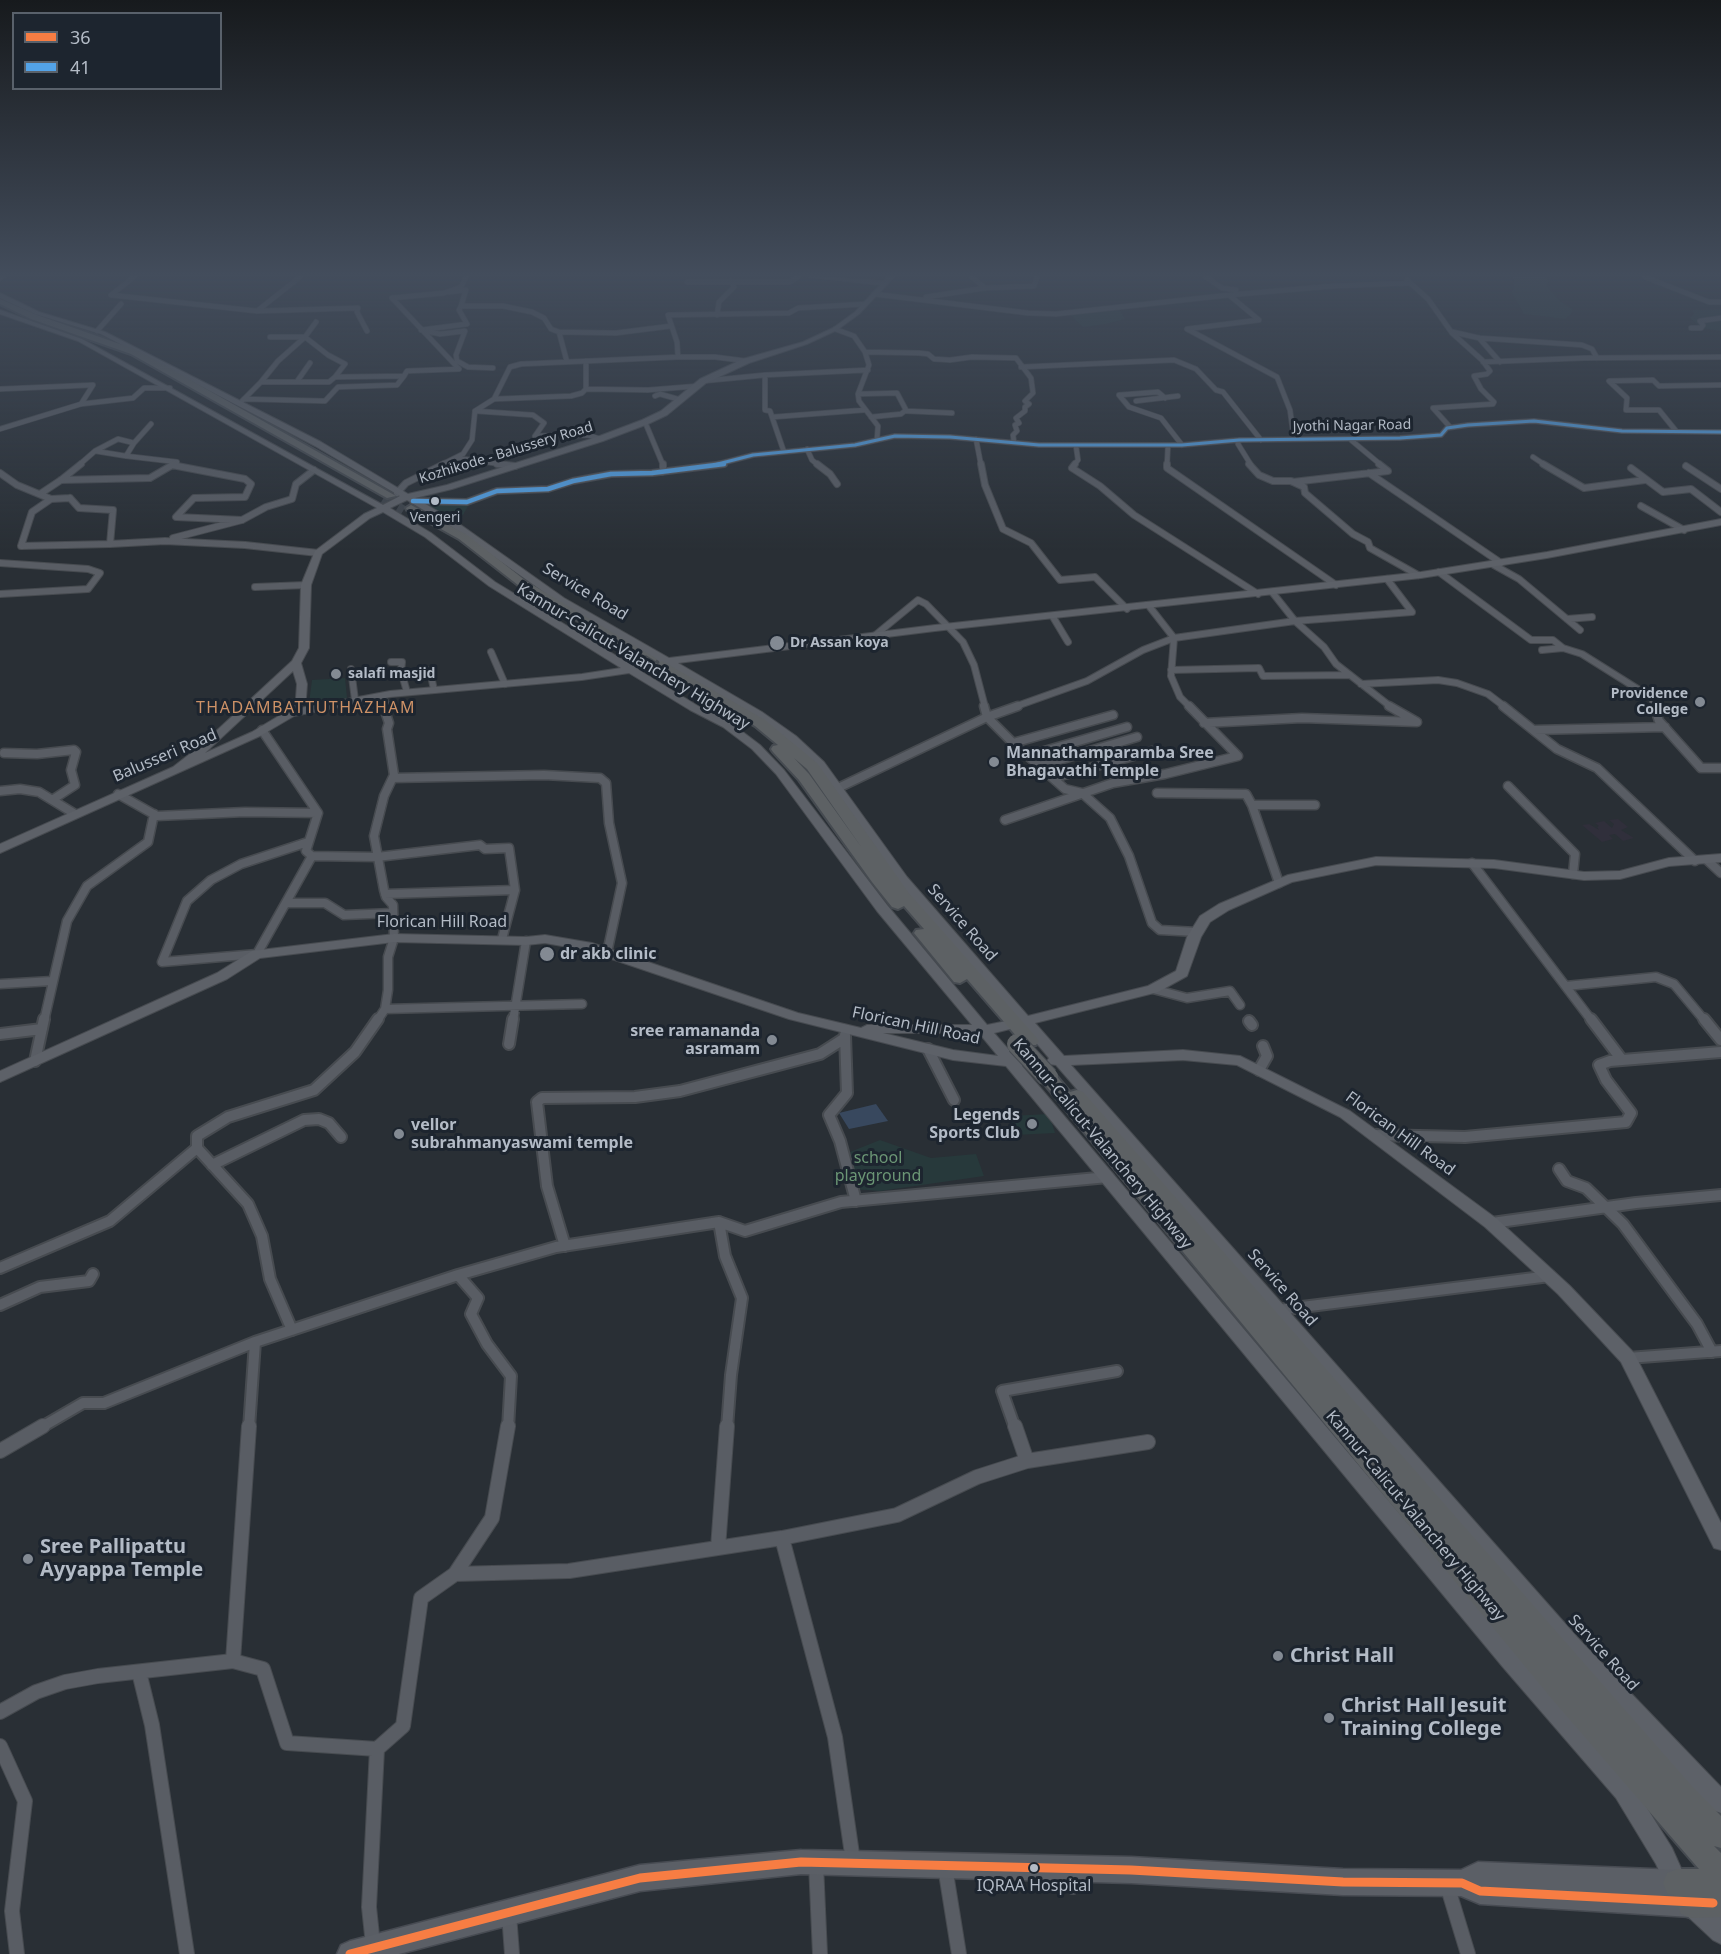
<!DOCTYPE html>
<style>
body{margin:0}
#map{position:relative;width:1721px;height:1954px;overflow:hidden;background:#292f35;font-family:"Noto Sans",sans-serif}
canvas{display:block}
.legend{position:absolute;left:12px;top:12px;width:210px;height:78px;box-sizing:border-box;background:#1d252f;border:2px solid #59616b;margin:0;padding:8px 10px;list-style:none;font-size:18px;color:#b3bbc6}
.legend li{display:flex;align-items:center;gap:12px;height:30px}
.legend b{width:30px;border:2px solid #59616b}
</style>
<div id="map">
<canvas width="1721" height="1954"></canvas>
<ul class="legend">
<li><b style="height:8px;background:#f77d43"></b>36</li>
<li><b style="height:8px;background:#53a3e8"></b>41</li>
</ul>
</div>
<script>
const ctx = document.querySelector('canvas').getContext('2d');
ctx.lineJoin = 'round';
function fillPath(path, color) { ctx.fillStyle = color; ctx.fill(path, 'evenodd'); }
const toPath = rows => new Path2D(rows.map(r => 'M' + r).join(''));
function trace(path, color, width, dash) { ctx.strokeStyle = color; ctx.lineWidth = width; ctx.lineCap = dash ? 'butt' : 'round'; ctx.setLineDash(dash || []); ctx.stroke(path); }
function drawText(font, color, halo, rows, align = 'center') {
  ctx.font = font + ' "Noto Sans",sans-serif'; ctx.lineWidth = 6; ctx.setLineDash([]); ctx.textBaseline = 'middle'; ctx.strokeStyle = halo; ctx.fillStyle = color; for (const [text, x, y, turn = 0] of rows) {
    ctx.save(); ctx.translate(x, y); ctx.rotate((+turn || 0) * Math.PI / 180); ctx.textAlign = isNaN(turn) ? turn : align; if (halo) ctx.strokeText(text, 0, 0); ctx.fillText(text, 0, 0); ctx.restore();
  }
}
fillPath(toPath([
 [1618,819,1628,827,1621,830,1634,838,1623,841,1615,834,1609,835,1613,839,1602,842,1582,825,1589,824,1599,830,1597,827,1599,826,1595,823,1604,821,1612,828,1614,824,1609,820]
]), '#302f3b');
fillPath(toPath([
 [1513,277,1544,277,1551,281,1546,284,1549,289,1560,301,1573,310,1571,314,1565,319,1524,314,1512,293,1514,285],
 [1118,307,1125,319,1106,324,1083,327,1069,314],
 [1721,309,1721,331,1701,328,1690,318,1694,314,1692,310],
 [424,503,469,504,463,515,451,522],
 [345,678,347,698,309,703,312,680],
 [1049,1114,1055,1133,1015,1135,1010,1116],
 [880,1140,931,1158,976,1154,984,1176,880,1191,854,1189,850,1152]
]), '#27393b');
fillPath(toPath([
 [876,1104,888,1121,849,1129,839,1113]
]), '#38485e');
trace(toPath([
 [383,499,403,511]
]), '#3e444b', 11, [11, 6]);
const streetFar4 = toPath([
 [134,277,111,295,257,311,358,308,357,312,367,331],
 [972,277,985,288],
 [1206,277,1222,288,1236,290],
 [1645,277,1709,302,1721,302],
 [1407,280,1428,299,1452,333,1482,360,1490,371,1487,374,1474,376,1481,389,1494,402,1493,404,1433,408,1450,427],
 [687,282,790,282,798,277],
 [449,292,466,290,461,306,503,306,532,312,544,318,551,329,559,332,616,333,671,326],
 [874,294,1028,313,1056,314,1229,295],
 [926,297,985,288,1034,286,1037,277],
 [392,298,459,369,407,371,404,376],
 [392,298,444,293,461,287,466,277],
 [461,306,459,310,467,324,421,330,440,334,465,331,456,355,457,361,468,367,493,368],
 [257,311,300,277],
 [717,315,719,302,734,287,731,281],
 [1691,328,1701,328,1703,325,1700,321,1721,318],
 [835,329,854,336,865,352,919,353,928,354,934,359,950,360,972,357,1016,358,1031,378,1033,393,1025,401,1029,404,1025,407,1025,411,1016,418,1019,423,1015,425,1017,431,1013,435,1014,442],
 [97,331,121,304],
 [559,332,567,362],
 [1453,332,1479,338,1582,345,1592,349,1597,358],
 [270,337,305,337],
 [305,337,278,361,261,382,329,382,335,377],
 [1479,338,1500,362],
 [865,352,869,365,858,394,859,401,878,426,877,439],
 [678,357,677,342,668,315,789,313,798,308,865,304],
 [1483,362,1584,358,1721,357],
 [1021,367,1174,360,1196,369,1216,390,1223,392,1261,440],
 [765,375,868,370],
 [298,380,310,363],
 [703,381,765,375,765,410,770,411,784,452],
 [0,389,93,385,81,404,133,398,144,388,170,388],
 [586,389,648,390,698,386],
 [858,394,897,393,906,410,901,414,871,417],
 [655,396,660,394,681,400],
 [1165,398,1158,392,1119,395,1129,407,1161,418,1182,445],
 [244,399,325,401,338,387,397,385,404,376,335,377,345,364,328,355,305,337,316,322],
 [494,399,571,396,582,393,586,389,586,361],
 [242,401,261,382],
 [1136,401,1178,396],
 [475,411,494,399,510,367,521,364,678,357,715,357,746,361],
 [475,411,533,415,544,423,535,436,588,435,600,439],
 [906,411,952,413],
 [773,417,864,410],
 [645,422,663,465],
 [0,429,81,404],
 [1676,431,1659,410,1626,410,1627,398,1609,381,1653,380,1659,386,1721,385],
 [976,439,981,465],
 [1294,439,1290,410,1277,377,1187,329,1259,320,1229,295,1333,286,1411,283],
 [1239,440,1238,444,1251,465],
 [1351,440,1381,465],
 [134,443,151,424],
 [807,449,812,460,818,465],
 [95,451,126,456],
 [1533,457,1545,465],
 [457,458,508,465],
 [79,465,95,451,118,439,134,443,126,456,177,462,172,465],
 [441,465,463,454,472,440,475,411],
 [714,465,753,455,855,445,895,436,950,437,1039,445,1182,445,1239,440,1400,438,1441,435,1447,428,1468,425,1534,421,1622,431,1721,432],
 [1074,465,1078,460,1076,446],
 [1167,465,1168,445]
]);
const streetFar3 = toPath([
 [497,464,515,466],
 [663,464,663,472],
 [817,464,830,474,837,484],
 [981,464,985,485,1003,529,1031,543,1060,580,1095,577,1127,609],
 [1075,464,1072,468,1100,486,1134,515,1258,594],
 [1167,464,1167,468,1336,585],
 [1249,464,1259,475,1273,481,1291,481,1304,487,1305,493,1353,534,1368,542,1370,548,1418,575],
 [1543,464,1584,488,1645,480],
 [172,465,245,479,251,484,245,497,194,498,176,517,242,520],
 [1686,466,1721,489],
 [1631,468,1663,492,1691,489,1721,512],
 [0,473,17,485,51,499],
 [1369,473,1501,563],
 [61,480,81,464],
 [61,480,150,478,174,464],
 [1293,482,1388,471,1379,464],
 [397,493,406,483,444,464],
 [40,494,61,480],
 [70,498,79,508,113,510,110,544,21,546,32,512,51,499,70,498],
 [413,501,467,502,497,491,548,489,573,481,611,474,652,473,724,464],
 [1641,506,1684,530],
 [173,538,242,520,266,507,292,499,296,484,314,470],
 [110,544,165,541,245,545,318,553],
 [0,563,88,569,100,573,88,589,0,594],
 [1492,564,1519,579,1580,630],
 [1439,572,1531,640,1553,640,1563,648,1582,654,1652,698,1655,707],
 [255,587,306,585],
 [1053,617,1068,642],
 [1567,619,1592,617],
 [1295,621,1412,612,1387,579],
 [1295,621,1324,647,1336,664,1391,707],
 [873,637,918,600,926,604,963,642,974,665,985,707],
 [1542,650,1563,648],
 [491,652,505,684],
 [391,662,402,662,401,671,407,692],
 [351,669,355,700],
 [427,670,430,671,434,690],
 [1171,670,1259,668,1263,676,1350,675],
 [1361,684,1438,680,1457,683,1488,694,1505,707],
 [382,696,388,707],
 [1014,707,1087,681,1143,650,1174,638,1149,606],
 [1190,707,1180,697,1171,676,1174,638,1295,621,1272,592]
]);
const streetFar2 = toPath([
 [1503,706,1557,749,1597,768,1695,861],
 [1654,706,1659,721,1701,768,1721,768],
 [1113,715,1013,743,1065,789,1082,793,1110,818,1129,856,1152,923,1160,930,1197,932],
 [1204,723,1302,718,1417,722,1389,706],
 [262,730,318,813],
 [1534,730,1665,727],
 [1013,743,987,717,1018,706],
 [4,753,37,754,74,750,76,752,71,770,75,785,52,800],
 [1027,756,1127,727],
 [1039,766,1137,737],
 [393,778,544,775,600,778,606,783,609,823,622,883,607,953],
 [1053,778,1152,751],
 [1508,786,1575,854,1573,874],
 [838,788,987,717,984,706],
 [0,791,20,789,39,792,75,814],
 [1157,793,1246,794,1252,805],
 [118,794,157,816,245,812,318,813,306,851,312,856,377,857,480,845,485,849,509,848,515,890],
 [1005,820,1113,783,1165,774,1238,756,1189,706],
 [308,842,241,864,211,880,187,901,162,962,257,954,312,856],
 [1707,860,1721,873],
 [1472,863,1592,1021],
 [1279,883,1252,805,1315,805],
 [385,894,515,890,502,939],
 [287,903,325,903,344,915,393,913],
 [0,984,52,981],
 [1566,986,1656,977,1674,984,1705,1021],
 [1153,989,1187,998,1230,991,1240,1005],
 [385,1009,582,1004],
 [44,1021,67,921,87,886,148,842,154,814],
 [377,1021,385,1009,388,990,388,957,394,938,393,905,386,897,384,890,374,836,384,796,394,775,387,729,389,723,386,714,387,706],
 [513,1021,526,941]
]);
const streetFar1 = toPath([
 [1591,1019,1622,1060],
 [1704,1019,1721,1040],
 [1249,1021,1252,1025],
 [0,1034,42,1029],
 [845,1035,847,1093,829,1115,840,1141,856,1201],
 [509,1044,513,1019],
 [928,1049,954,1100],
 [35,1061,44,1019],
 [1259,1070,1267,1056,1263,1046],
 [1374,1135,1465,1137,1626,1122,1631,1113,1606,1080,1599,1065,1610,1061,1721,1052],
 [197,1148,197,1136,228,1117,314,1090,355,1052,378,1019],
 [212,1165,304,1120,319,1119,329,1123,341,1137],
 [1559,1169,1567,1181,1586,1188,1623,1224,1697,1324,1712,1352],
 [719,1222,725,1256,742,1298,731,1375,727,1428],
 [1492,1223,1636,1203,1721,1195],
 [565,1246,547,1186,537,1102,542,1098,635,1097,680,1091,820,1054,845,1038],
 [0,1268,110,1221,197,1148,248,1204,262,1236,270,1279,292,1330],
 [458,1275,478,1298,471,1314,487,1344,511,1376,508,1428],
 [0,1305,40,1287,89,1281,93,1274],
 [1278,1310,1550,1276],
 [1628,1358,1721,1351],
 [40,1428,83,1403,104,1403,255,1342,458,1275,556,1247,719,1222,745,1231,841,1202,1108,1177],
 [249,1428,255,1342],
 [1015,1428,1002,1391,1117,1371]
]);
const street = toPath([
 [1015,1426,1027,1461],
 [0,1451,43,1426],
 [782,1538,835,1737,853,1861],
 [718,1548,727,1426],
 [455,1574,569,1571,782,1538,897,1515,977,1477,1027,1461,1148,1442],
 [233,1661,249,1426],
 [139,1672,152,1725,187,1954],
 [0,1712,36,1692,65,1682,98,1676,233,1661,263,1669,287,1743,377,1749,369,1907,373,1945],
 [0,1746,25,1801,12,1911,17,1954],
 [377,1749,403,1726,421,1598,455,1574,492,1518,508,1426],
 [816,1864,820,1954],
 [945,1867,959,1954],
 [1073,1871,1070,1876,1073,1887],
 [1447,1885,1468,1954],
 [509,1914,512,1954]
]);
const secondary = toPath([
 [0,277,5,277,0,281,0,277],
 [809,277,884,281,887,277,894,277,859,314,837,330,807,344,749,363,706,383,667,415,648,424,603,441,452,489,415,498,458,523,564,598,669,658,935,625,1421,572,1547,552,1721,519,1721,525,1547,558,1421,578,935,631,678,663,762,712,796,736,824,762,907,877,1028,1016,1148,986,1176,971,1187,937,1200,916,1219,904,1288,875,1376,857,1494,860,1584,872,1620,871,1669,858,1721,854,1721,862,1669,866,1620,879,1584,880,1494,868,1376,865,1292,882,1229,910,1210,922,1201,937,1187,976,1158,992,1035,1023,1064,1056,1183,1050,1240,1056,1350,1111,1497,1219,1570,1286,1634,1353,1721,1523,1721,1550,1714,1548,1621,1362,1558,1294,1485,1227,1340,1117,1237,1065,1183,1060,1071,1065,1577,1637,1721,1787,1721,1813,1713,1810,1687,1784,1563,1649,1056,1065,1049,1064,1047,1061,1049,1058,1022,1026,994,1033,1016,1058,1021,1060,1023,1063,1022,1066,1516,1652,1632,1784,1672,1848,1689,1886,1686,1894,1678,1897,1670,1894,1656,1864,1616,1798,1502,1666,1006,1066,953,1060,789,1019,585,950,545,943,526,945,394,942,260,958,227,979,0,1082,0,1071,217,973,252,951,394,934,526,937,545,935,592,943,798,1013,861,1028,867,1025,972,1025,877,911,776,774,752,749,723,727,690,710,629,673,582,680,390,697,294,716,260,736,0,853,0,844,173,767,200,746,292,661,299,648,301,585,315,551,364,514,377,508,78,341,0,314,0,310,82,339,383,505,400,496,315,446,101,334,35,314,0,298,0,293,39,312,105,332,321,442,408,494,447,485,597,437,642,420,661,411,700,379,743,359,803,342,833,328,855,312,880,285,809,277],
 [407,500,452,527,558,602,659,661,660,664,666,665,754,716,788,740,816,766,899,883,1016,1019,987,1025,887,905,784,770,760,745,731,723,698,706,639,670,638,667,633,666,495,582,431,533,390,508,407,500],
 [383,512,425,537,489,586,621,668,582,674,390,691,300,708,306,698,307,684,301,663,309,648,311,585,322,554,370,518,383,512],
 [293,671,297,684,296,698,287,711,252,732,205,753,293,671],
 [883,1033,979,1033,998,1056,953,1050,883,1033],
 [1691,1893,1699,1896,1721,1916,1721,1944,1713,1940,1683,1912,1680,1904,1683,1896,1691,1893]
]);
const primary = toPath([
 [801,1850,1131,1857,1343,1869,1461,1870,1478,1862,1677,1870,1686,1874,1690,1883,1686,1891,1700,1895,1704,1904,1700,1913,1691,1917,1480,1904,1461,1896,1343,1895,1131,1883,801,1874,640,1891,399,1954,337,1954,341,1945,350,1941,640,1865,801,1850]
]);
const highway = toPath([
 [0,299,37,315,137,350,396,496,387,498,131,354,31,319,0,304,0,299],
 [411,505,467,535,526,581,657,659,655,662,647,662,518,585,459,539,407,510,406,508,411,505],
 [662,661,765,720,817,763,908,892,1036,1037,1039,1041,1036,1045,1024,1045,967,979,960,983,954,982,914,933,916,930,924,929,904,906,898,909,892,907,872,882,799,780,773,752,771,749,773,746,778,745,755,726,658,668,656,665,662,661],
 [794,758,807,769,862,848,809,774,794,758],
 [1048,1071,1054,1073,1070,1092,1077,1090,1083,1092,1690,1784,1721,1816,1721,1848,1714,1846,1721,1853,1721,1917,1691,1918,1681,1914,1677,1904,1680,1897,1667,1893,1663,1883,1667,1873,1677,1869,1699,1869,1552,1699,1042,1081,1039,1077,1042,1073,1048,1071]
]);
trace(streetFar4, '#474b50', 6);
trace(streetFar3, '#474b50', 8);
trace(streetFar2, '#474b50', 11);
trace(streetFar1, '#474b50', 14);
trace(street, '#474b50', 16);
trace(secondary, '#474b50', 2);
trace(primary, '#474b52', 3);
trace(highway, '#464b51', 4);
trace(streetFar4, '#595d64', 4.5);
trace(streetFar3, '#595d64', 6);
trace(streetFar2, '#595d64', 8);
trace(streetFar1, '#595d64', 10);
trace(street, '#595d64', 14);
fillPath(secondary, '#5d6168');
fillPath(primary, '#5b5f66');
fillPath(highway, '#5d6164');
const highwayBridgeFar1 = toPath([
 [642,661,655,669]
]);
const highwayBridge = toPath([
 [1017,1044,1048,1077]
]);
trace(highwayBridgeFar1, '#464b51', 14, []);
trace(highwayBridge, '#464b51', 22, []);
trace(highwayBridgeFar1, '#5d6164', 11);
trace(highwayBridge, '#5d6164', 20);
trace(toPath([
 [350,1954,640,1878,801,1862,1131,1870,1343,1882,1462,1883,1480,1891,1713,1903]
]), '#f77d43', 9);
trace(toPath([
 [714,465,753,455,855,445,895,436,950,437,1039,445,1182,445,1239,440,1400,438,1441,435,1447,428,1468,425,1534,421,1622,431,1721,432]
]), '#53a3e8', 3);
trace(toPath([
 [413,501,467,502,497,491,548,489,573,481,611,474,652,473,724,464]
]), '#53a3e8', 4.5);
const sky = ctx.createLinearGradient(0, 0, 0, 551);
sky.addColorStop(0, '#171a1d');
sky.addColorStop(0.5, '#434d5c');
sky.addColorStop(1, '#434d5c00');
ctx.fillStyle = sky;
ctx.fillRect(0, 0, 1721, 551);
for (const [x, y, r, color] of [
 [435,501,5,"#b3bbc6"],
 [777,643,8,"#838a93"],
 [336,674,6,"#838a93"],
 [1700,702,6,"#838a93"],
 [994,762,6,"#838a93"],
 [547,954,8,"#838a93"],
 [772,1040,6,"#838a93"],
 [1032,1124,6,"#838a93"],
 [399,1134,6,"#838a93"],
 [28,1559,6,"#838a93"],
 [1278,1656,6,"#838a93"],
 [1329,1718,6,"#838a93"],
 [1034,1868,5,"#b3bbc6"]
]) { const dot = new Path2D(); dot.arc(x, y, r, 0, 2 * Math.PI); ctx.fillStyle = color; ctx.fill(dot); trace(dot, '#1d252f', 2); }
drawText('14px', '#b3bbc6', '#1d252f', [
 ["Jyothi Nagar Road",1352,426,-1],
 ["Kozhikode - Balussery Road",506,453,-17]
]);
drawText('14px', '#b3bbc6', '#1d252f', [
 ["Vengeri",435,518]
]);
drawText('bold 14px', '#b3bbc6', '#1d252f', [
 ["Dr Assan koya",790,643],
 ["salafi masjid",348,674],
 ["Providence",1688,694,"right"],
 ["College",1688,710,"right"]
], 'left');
drawText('16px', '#b3bbc6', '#1d252f', [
 ["Service Road",585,592,31],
 ["Kannur-Calicut-Valanchery Highway",633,657,31],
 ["Balusseri Road",165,756,-23],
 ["Florican Hill Road",442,922],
 ["Service Road",962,923,49],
 ["Florican Hill Road",916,1026,12],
 ["Florican Hill Road",1400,1134,36],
 ["Kannur-Calicut-Valanchery Highway",1102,1144,50],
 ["Service Road",1282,1288,49],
 ["Kannur-Calicut-Valanchery Highway",1415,1516,50],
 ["Service Road",1603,1653,48]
]);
ctx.letterSpacing = '1.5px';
drawText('16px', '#ce9267', '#1d252f', [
 ["THADAMBATTUTHAZHAM",306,708]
]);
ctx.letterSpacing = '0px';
drawText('bold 16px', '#b3bbc6', '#1d252f', [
 ["Mannathamparamba Sree",1006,753],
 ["Bhagavathi Temple",1006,771],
 ["dr akb clinic",560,954],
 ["sree ramananda",760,1031,"right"],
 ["asramam",760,1049,"right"],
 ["Legends",1020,1115,"right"],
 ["Sports Club",1020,1133,"right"],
 ["vellor",411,1125],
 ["subrahmanyaswami temple",411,1143]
], 'left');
drawText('16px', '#6b9675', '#1d252f', [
 ["school",878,1158],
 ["playground",878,1176]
]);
drawText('16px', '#b3bbc6', '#1d252f', [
 ["IQRAA Hospital",1034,1886]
]);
drawText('bold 20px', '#b3bbc6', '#1d252f', [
 ["Sree Pallipattu",40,1547],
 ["Ayyappa Temple",40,1570],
 ["Christ Hall",1290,1656],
 ["Christ Hall Jesuit",1341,1706],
 ["Training College",1341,1729]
], 'left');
</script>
